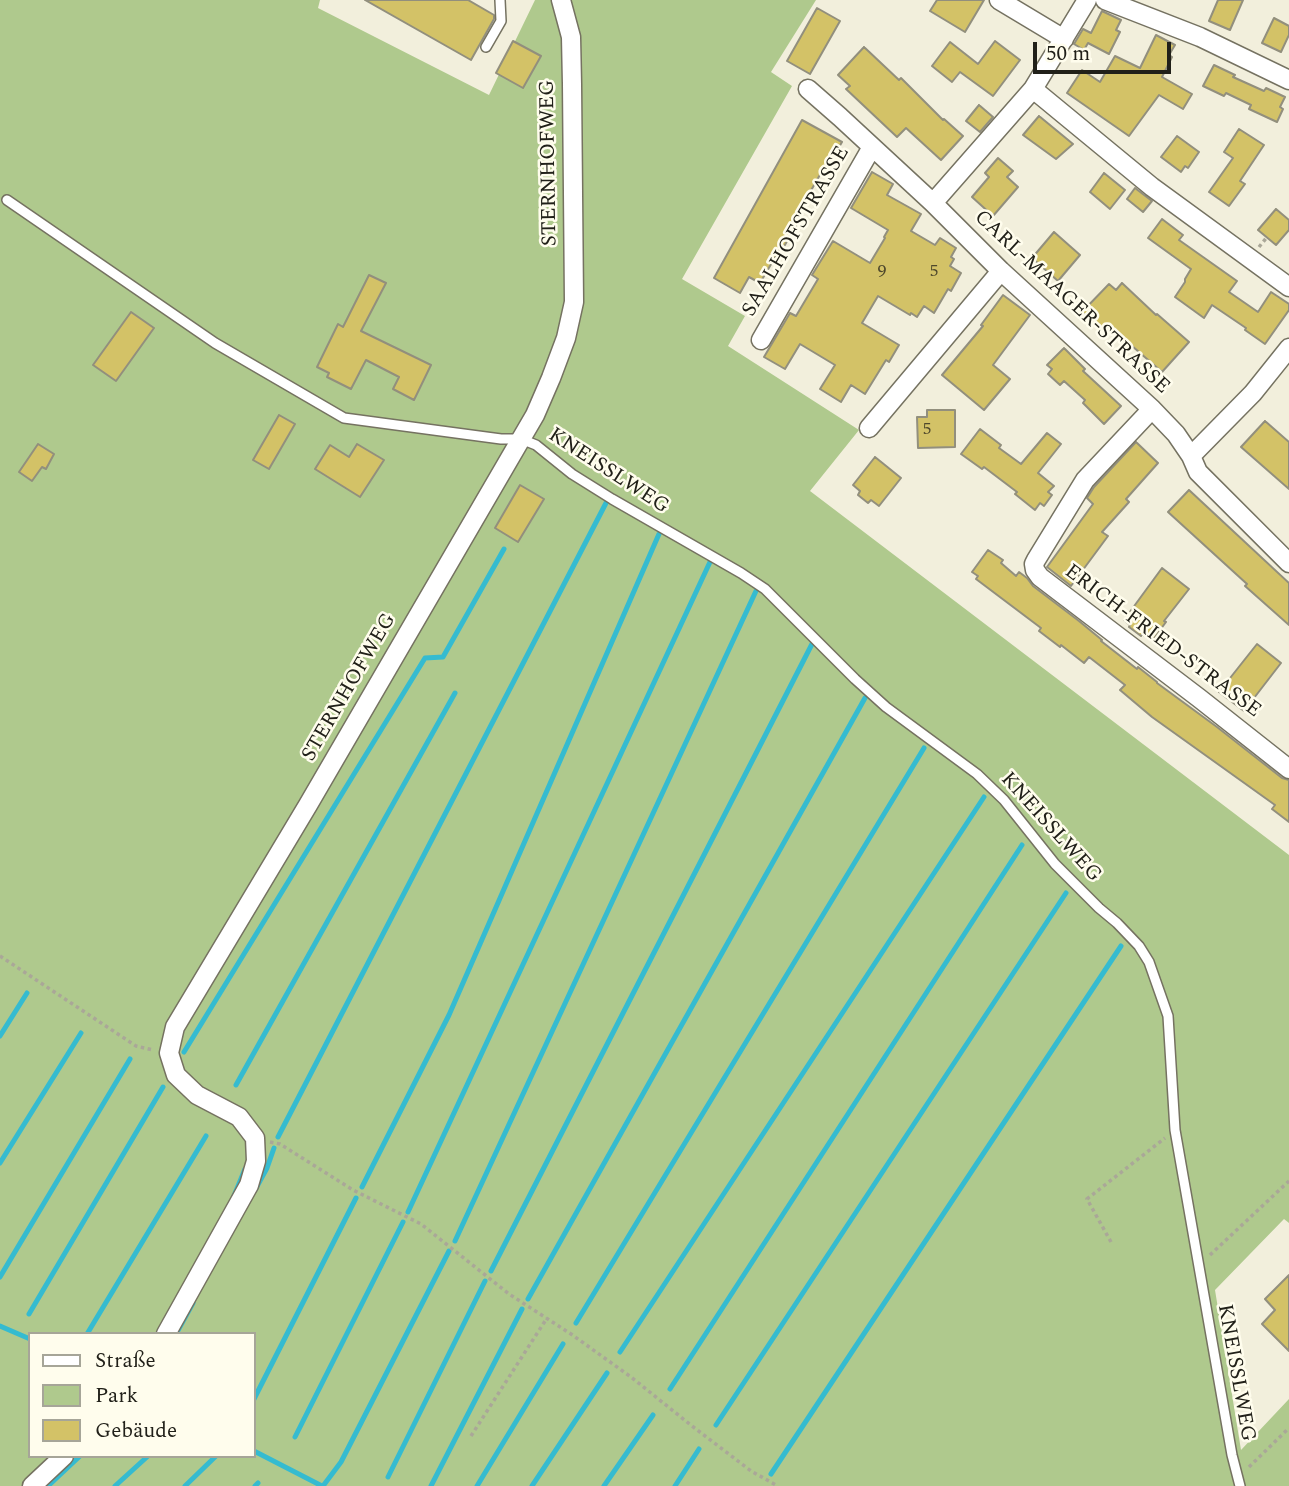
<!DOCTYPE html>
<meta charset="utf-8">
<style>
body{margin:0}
#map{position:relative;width:1289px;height:1486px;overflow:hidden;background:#f2efdc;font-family:Spectral,serif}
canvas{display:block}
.legend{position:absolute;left:28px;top:1332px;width:228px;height:126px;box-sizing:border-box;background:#fffded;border:2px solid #a6a598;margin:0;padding:9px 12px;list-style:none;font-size:21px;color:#212019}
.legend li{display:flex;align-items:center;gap:14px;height:35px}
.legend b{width:35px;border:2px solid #a6a598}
.scale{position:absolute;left:1033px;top:42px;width:138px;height:32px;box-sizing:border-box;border:4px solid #212019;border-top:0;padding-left:9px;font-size:21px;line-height:24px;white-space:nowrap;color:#212019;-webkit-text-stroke:5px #fffded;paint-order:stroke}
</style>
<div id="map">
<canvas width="1289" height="1486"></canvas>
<ul class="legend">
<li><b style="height:9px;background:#fff"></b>Straße</li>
<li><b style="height:19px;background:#afc98d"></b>Park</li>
<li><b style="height:19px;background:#d3c267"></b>Gebäude</li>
</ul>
<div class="scale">50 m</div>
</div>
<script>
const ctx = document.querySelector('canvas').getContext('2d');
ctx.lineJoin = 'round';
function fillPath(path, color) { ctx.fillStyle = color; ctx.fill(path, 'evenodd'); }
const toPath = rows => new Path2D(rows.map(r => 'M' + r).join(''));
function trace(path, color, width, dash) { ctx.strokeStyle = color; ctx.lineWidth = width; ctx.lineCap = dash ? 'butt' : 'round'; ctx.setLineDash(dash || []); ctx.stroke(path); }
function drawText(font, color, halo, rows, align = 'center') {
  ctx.font = font + ' Spectral,serif'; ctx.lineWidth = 5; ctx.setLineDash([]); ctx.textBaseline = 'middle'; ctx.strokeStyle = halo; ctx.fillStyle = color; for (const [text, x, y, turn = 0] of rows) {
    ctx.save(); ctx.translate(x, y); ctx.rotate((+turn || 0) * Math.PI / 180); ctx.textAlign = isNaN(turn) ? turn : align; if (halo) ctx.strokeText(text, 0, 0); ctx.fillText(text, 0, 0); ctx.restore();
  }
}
fillPath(toPath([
 [0,0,320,0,318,8,489,95,535,0,816,0,771,72,792,86,682,279,745,316,728,346,859,430,810,491,1289,855,1289,1223,1284,1219,1215,1290,1241,1450,1289,1399,1289,1486,0,1486],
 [30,1334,254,1334,254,1456,30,1456]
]), '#afc98d');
trace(toPath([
 [0,1036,27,993],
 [184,1052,425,658,443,657,504,549],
 [236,1085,455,693],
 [278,1137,606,503],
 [0,1163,81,1033],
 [362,1187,449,1015,659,534],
 [255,1190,267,1168,274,1148],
 [234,1196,245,1169],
 [408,1212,710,562],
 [455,1241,756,591],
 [491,1271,812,644],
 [0,1277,130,1059],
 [528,1299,865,698],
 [29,1314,163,1087],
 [576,1323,924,748],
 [0,1326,30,1339],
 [87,1334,206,1136],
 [176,1334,193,1303],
 [620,1352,984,797],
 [670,1389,1022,845],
 [254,1399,356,1198],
 [716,1425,1066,893],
 [295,1437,403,1222],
 [254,1451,322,1486],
 [771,1474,1121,946],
 [388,1477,485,1281],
 [48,1486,80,1456],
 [115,1486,148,1456],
 [185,1486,216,1456],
 [255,1486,258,1483],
 [323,1486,341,1462,449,1251],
 [431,1486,522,1309],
 [477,1486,563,1344],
 [532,1486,607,1373],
 [604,1486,653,1415],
 [675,1486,699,1449]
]), '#35bbd0', 5);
const building = toPath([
 [365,0,468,0,494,15,494,19,471,60,365,0],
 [937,0,984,0,965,32,930,11,937,0],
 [1218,0,1243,0,1230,30,1209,21,1218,0],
 [817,8,840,21,810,74,787,61,817,8],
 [1102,11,1121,20,1116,30,1120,32,1109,54,1088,43,1084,50,1074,44,1083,29,1091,33,1102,11],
 [1274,18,1289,26,1289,35,1281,52,1262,43,1274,18],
 [1156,35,1175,45,1169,55,1172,57,1162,77,1192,94,1183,109,1159,95,1129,136,1067,93,1082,70,1100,82,1115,56,1140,68,1156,35],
 [513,41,541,56,523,88,496,73,513,41],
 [995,41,1020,60,993,96,960,72,952,82,932,66,950,42,978,64,995,41],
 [864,47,899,80,901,78,943,120,944,119,963,136,941,160,906,128,897,137,846,89,850,86,838,75,864,47],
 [1214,65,1235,75,1233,77,1264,91,1266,88,1285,97,1280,107,1283,109,1277,122,1249,109,1251,105,1226,93,1224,96,1203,86,1214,65],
 [979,105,993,117,980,132,966,121,979,105],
 [1039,116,1073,144,1056,159,1023,135,1039,116],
 [802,120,842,142,831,161,829,159,793,222,797,224,782,250,780,249,760,283,749,277,740,293,714,278,802,120],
 [1239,129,1264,145,1240,181,1245,184,1229,206,1209,192,1233,158,1224,152,1239,129],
 [1177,136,1199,152,1188,168,1185,166,1181,172,1161,157,1177,136],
 [998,158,1013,171,1007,177,1018,187,993,216,972,197,989,177,985,173,998,158],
 [872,172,893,184,887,195,921,214,911,231,935,245,940,238,956,248,951,257,954,259,950,266,961,273,951,291,948,289,934,313,924,306,917,317,911,313,910,315,878,296,862,323,899,345,889,362,886,360,865,394,851,385,841,402,820,389,835,365,800,344,785,369,764,357,790,313,796,316,818,279,812,275,833,241,870,263,885,238,884,237,888,230,851,208,872,172],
 [1104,173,1125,190,1110,209,1090,192,1104,173],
 [1135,188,1152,201,1143,212,1127,199,1135,188],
 [1276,209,1289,220,1289,230,1276,245,1258,230,1276,209],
 [1162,219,1183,235,1179,240,1237,281,1229,292,1258,312,1271,292,1289,304,1289,310,1265,344,1245,330,1246,328,1212,305,1204,318,1175,297,1185,282,1185,279,1191,269,1148,238,1162,219],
 [1054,232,1080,255,1058,281,1032,258,1054,232],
 [369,275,386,283,361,331,431,365,414,400,393,389,399,377,366,360,351,389,327,377,329,373,317,367,338,324,343,327,369,275],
 [1122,283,1156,315,1157,314,1189,342,1162,372,1109,326,1104,332,1082,312,1109,284,1116,290,1122,283],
 [1003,295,1030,315,993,365,1010,379,984,410,942,375,983,326,981,325,1003,295],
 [131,312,154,328,116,381,93,365,131,312],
 [1064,348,1085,369,1083,371,1121,406,1104,424,1083,403,1085,400,1064,381,1060,385,1048,374,1052,369,1047,365,1064,348],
 [927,410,955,410,955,447,918,448,917,417,927,417,927,410],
 [279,415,295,424,269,469,253,460,279,415],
 [1265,421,1289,442,1289,489,1241,447,1265,421],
 [980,429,1001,445,999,448,1021,464,1047,433,1061,444,1038,473,1054,486,1048,492,1052,495,1044,506,1040,503,1035,510,1015,494,1017,492,984,467,982,469,961,454,980,429],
 [1136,442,1158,463,1126,499,1129,502,1102,532,1108,536,1071,586,1047,567,1093,504,1087,498,1094,487,1136,442],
 [38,444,54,454,46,469,42,467,32,481,19,472,38,444],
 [357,444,384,460,360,497,315,469,330,445,349,457,357,444],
 [875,457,901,478,879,506,871,500,868,503,858,495,860,491,853,485,875,457],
 [520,485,544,499,518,542,495,528,520,485],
 [1189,490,1289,583,1289,625,1245,586,1247,584,1168,512,1189,490],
 [988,550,1003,560,1001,563,1016,576,1019,572,1027,578,1033,586,1079,621,1102,640,1101,641,1137,669,1138,667,1157,682,1157,683,1217,727,1282,778,1289,780,1289,822,1272,809,1275,805,1152,717,1120,690,1125,685,1089,657,1084,663,1061,645,1060,647,1039,631,1041,628,976,579,978,576,972,572,988,550],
 [1162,568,1189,589,1164,621,1166,622,1152,641,1142,634,1141,636,1129,627,1130,625,1124,620,1162,568],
 [1257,644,1281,663,1244,711,1219,692,1257,644],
 [1289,1275,1289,1351,1262,1324,1275,1310,1265,1299,1289,1275]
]);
fillPath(building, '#d3c267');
trace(building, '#928f7d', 2);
const service = toPath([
 [486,47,501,21,500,0],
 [7,200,215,343,344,418,501,439,521,439,536,445,572,474,612,499,741,573,765,589,855,679,886,707,977,774,1004,800,1055,864,1099,908,1117,923,1139,946,1149,962,1168,1016,1175,1130,1232,1455,1240,1486]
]);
const minor = toPath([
 [999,0,1064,39],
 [1105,0,1200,37,1289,80],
 [808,89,840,117,933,203,1001,271,1152,409,1176,434,1191,456,1198,472,1289,563],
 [1033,89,1152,187,1289,287],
 [933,203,1033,89,1087,0],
 [761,340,872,147],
 [1152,409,1085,480,1036,560,1034,564,1035,570,1040,577,1199,698,1289,769],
 [869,428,1001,271],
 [1191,456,1253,393,1289,348],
 [166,1334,249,1185,256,1161,255,1138,239,1117,197,1095,176,1075,169,1053,175,1027,308,805,521,439,535,415,551,378,566,338,574,302,572,84,571,37,561,0],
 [32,1486,64,1456]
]);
trace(service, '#757261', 12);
trace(minor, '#757261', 21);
trace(toPath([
 [1259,247,1267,237],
 [0,956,136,1046,153,1050],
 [270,1142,280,1144,353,1190,421,1224,509,1294,571,1334,631,1377,692,1426,751,1471,776,1485],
 [1111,1242,1087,1199,1165,1138],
 [1210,1255,1289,1181],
 [471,1436,547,1318],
 [1249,1467,1289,1428]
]), '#aaa798', 3.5, [3.5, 3.5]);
trace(service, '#fff', 9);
trace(minor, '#fff', 18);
drawText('18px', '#4e482c', null, [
 ["9",882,272],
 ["5",934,272],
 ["5",927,430]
]);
drawText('21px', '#212019', '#fffded', [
 ["STERNHOFWEG",550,163,-91],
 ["SAALHOFSTRASSE",797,232,-60],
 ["CARL-MAAGER-STRASSE",1071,303,43],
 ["KNEISSLWEG",608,472,33],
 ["ERICH-FRIED-STRASSE",1162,642,37],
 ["STERNHOFWEG",350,688,-60],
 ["KNEISSLWEG",1050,828,48],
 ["KNEISSLWEG",1235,1373,80]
]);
</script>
